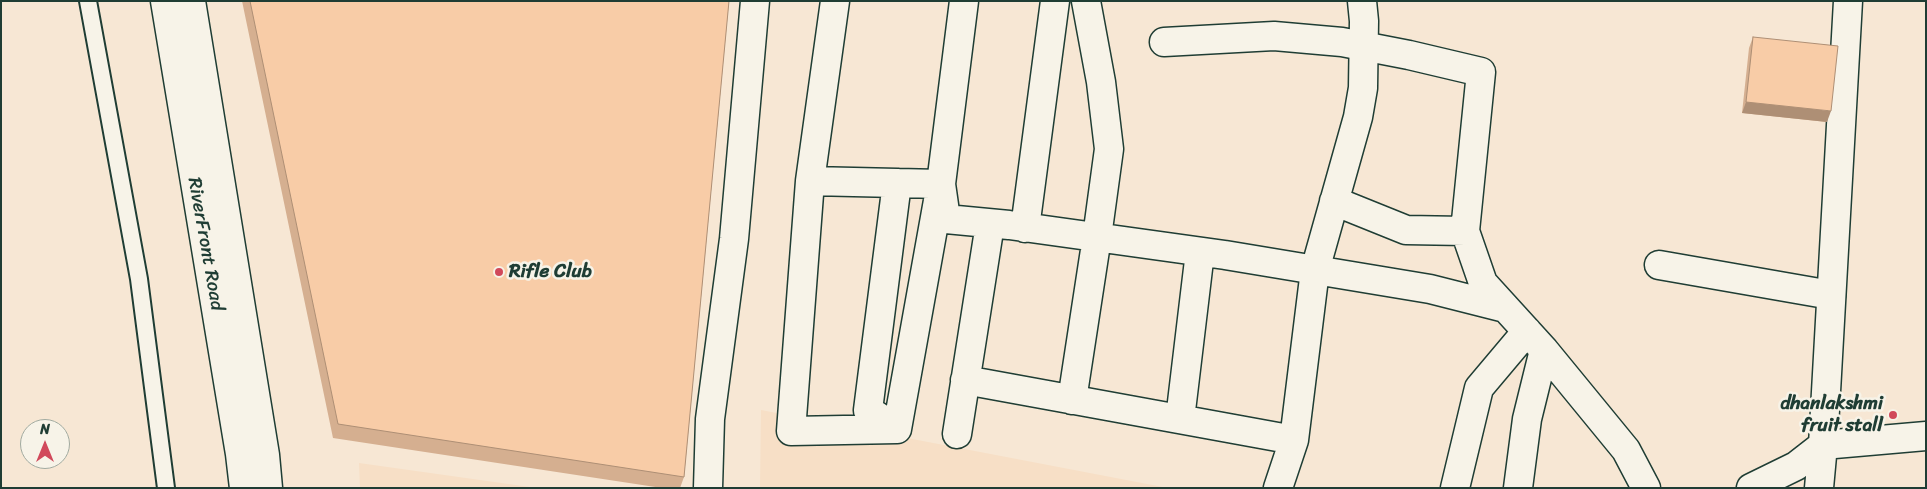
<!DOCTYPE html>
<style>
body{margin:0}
#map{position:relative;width:1927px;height:489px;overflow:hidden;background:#f7e7d4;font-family:Sriracha,sans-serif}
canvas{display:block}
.frame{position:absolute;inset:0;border:2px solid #1f3d34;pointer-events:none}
.north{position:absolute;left:20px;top:419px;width:50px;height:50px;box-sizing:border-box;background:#f7f3e8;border:1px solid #a1aaa0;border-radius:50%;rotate:0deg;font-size:14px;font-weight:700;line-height:20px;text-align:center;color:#1f3d34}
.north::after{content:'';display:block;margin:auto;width:18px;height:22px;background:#d1495b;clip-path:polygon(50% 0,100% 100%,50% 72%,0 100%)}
</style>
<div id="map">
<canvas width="1927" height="489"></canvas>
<div class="frame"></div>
<div class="north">N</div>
</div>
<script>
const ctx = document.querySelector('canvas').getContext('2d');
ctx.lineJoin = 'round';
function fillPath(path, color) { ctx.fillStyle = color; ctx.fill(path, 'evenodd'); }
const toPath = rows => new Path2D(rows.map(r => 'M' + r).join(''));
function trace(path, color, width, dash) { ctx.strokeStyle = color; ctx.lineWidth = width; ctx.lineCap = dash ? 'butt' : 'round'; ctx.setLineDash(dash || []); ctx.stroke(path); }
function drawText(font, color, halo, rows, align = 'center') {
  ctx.font = font + ' Sriracha,sans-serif'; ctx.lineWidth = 5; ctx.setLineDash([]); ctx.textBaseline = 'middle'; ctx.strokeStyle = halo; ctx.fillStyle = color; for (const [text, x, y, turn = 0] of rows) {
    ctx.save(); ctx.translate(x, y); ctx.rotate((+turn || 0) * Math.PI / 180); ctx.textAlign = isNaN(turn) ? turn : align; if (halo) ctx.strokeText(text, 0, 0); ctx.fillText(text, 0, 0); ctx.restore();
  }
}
fillPath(toPath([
 [761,410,1168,488,760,488],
 [359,463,537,488,360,488]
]), '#f7dfc6');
const service = toPath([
 [88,1,139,279,166,488]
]);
const minor = toPath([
 [1164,42,1274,36,1342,42,1409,55,1481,72,1465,231,1483,283,1544,350,1626,450,1646,488],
 [810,181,835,1],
 [897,183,868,410,897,429],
 [1334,201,1406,230,1465,231],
 [1025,228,1055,1],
 [1659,265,1831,295],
 [965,380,1294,440,1315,270,1358,117,1363,88,1364,21,1362,1],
 [1072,400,1097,237,1109,149,1101,82,1086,1],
 [1180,419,1200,252],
 [897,429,791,431,810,181,941,184,946,219,1009,225,1225,255,1430,289,1505,308],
 [897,429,941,184,964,1],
 [957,434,990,224],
 [1278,488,1294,440],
 [1455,488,1479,388,1527,331],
 [1518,488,1527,419,1544,350]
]);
const tertiary = toPath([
 [708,488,710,419,734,239,755,1],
 [1751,488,1796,466,1823,445,1926,436],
 [1819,488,1823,445,1848,1]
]);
const secondary = toPath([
 [165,1,240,454,244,488],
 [191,1,265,455,268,488]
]);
trace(service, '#1f3d34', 20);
trace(minor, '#1f3d34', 31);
trace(tertiary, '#1f3d34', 31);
trace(secondary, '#1f3d34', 31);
trace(service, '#f7f3e8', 16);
trace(minor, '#f7f3e8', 28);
trace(tertiary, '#f7f3e8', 28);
trace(secondary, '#f7f3e8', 28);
fillPath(toPath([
 [242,1,729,1,684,477,680,488,662,488,333,438],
 [1753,37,1827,122,1742,113,1749,48]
]), '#d5af90');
fillPath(toPath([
 [1746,102,1831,111,1827,122,1742,113]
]), '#ae8f75');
const building = toPath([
 [250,1,729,1,684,477,338,424,250,1],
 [1753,37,1838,46,1831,111,1746,102,1753,37]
]);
fillPath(building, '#f8cca7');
trace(building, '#ae8f75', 1);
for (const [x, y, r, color] of [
 [499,272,5,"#d1495b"],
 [1893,415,5,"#d1495b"]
]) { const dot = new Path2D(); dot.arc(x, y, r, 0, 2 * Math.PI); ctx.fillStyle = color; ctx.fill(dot); trace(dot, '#f7f3e8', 2); }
drawText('19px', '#1f3d34', '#f7f3e8', [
 ["RiverFront Road",205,244,80]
]);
drawText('bold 19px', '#1f3d34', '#f7f3e8', [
 ["Rifle Club",509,272],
 ["dhanlakshmi",1883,404,"right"],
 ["fruit stall",1883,426,"right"]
], 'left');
</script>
